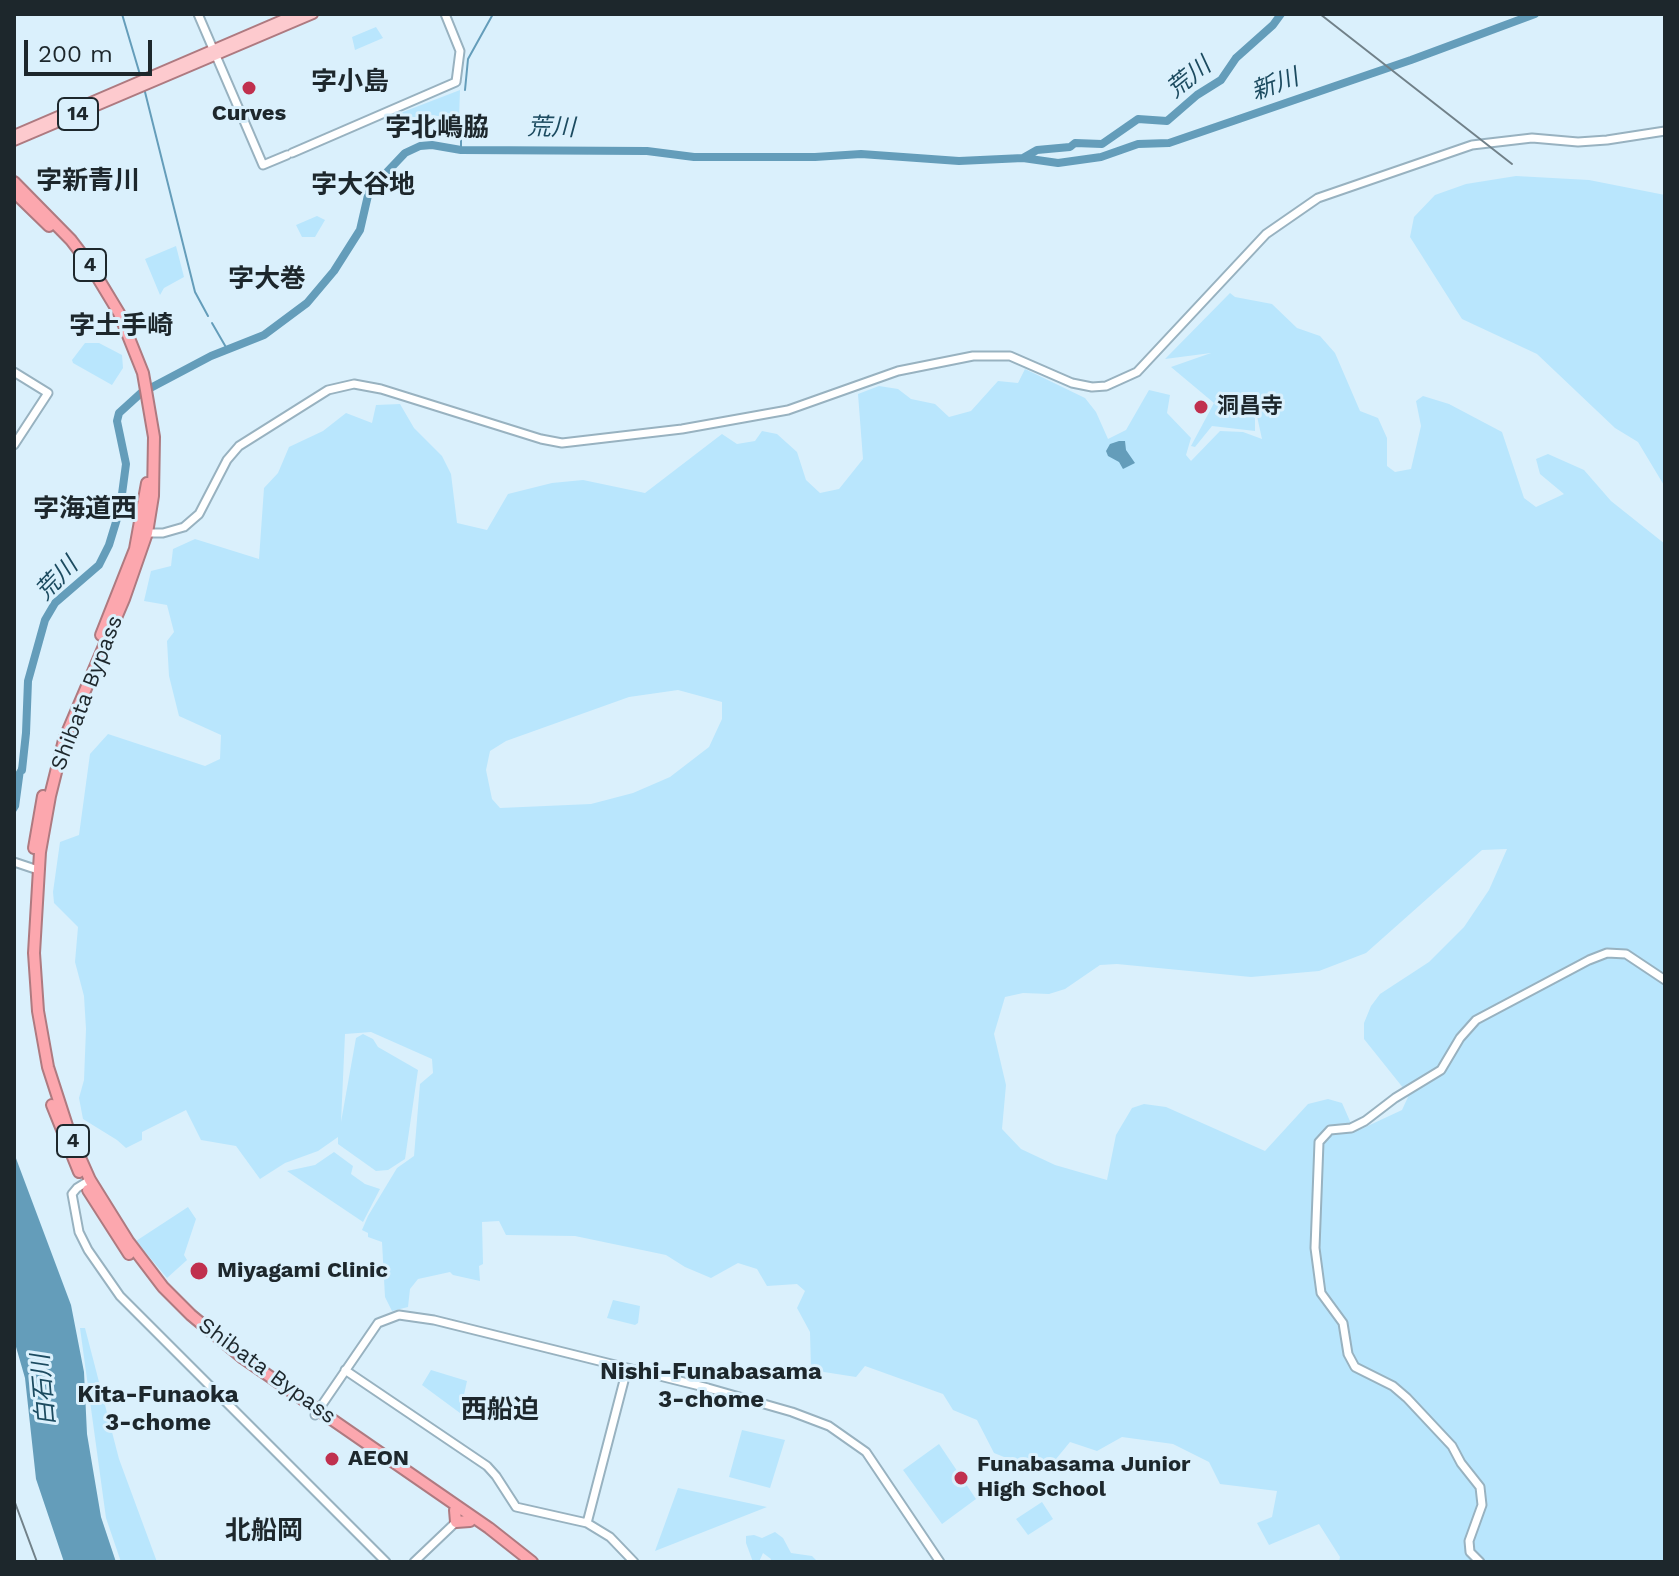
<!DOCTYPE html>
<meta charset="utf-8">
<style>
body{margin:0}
#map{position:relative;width:1679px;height:1576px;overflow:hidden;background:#daf0fc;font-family:"Work Sans",sans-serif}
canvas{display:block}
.frame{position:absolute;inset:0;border:16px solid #1d272c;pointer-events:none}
.scale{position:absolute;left:24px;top:40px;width:128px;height:36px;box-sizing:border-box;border:4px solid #1d272c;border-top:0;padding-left:10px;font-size:24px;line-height:28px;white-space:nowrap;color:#1d272c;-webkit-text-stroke:6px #daf0fc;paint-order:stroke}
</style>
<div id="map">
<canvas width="1679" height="1576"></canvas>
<div class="frame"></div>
<div class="scale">200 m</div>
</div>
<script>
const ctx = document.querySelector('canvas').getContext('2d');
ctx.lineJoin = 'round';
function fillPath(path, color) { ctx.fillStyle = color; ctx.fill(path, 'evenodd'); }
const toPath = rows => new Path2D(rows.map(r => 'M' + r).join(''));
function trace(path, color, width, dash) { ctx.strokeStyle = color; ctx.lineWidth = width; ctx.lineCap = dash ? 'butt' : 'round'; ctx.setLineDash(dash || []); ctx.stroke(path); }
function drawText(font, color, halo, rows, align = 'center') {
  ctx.font = font + ' "Work Sans","Noto Sans JP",sans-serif'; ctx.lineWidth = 6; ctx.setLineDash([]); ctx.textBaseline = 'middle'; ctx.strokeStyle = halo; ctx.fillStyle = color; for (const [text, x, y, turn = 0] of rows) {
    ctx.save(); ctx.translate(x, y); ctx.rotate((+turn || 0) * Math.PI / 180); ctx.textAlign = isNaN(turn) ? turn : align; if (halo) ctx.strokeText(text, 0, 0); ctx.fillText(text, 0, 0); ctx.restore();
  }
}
fillPath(toPath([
 [376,27,383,38,355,50,352,37],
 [460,90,459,119,424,114,398,136,390,117],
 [1516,176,1589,180,1665,195,1665,487,1638,442,1615,428,1537,354,1462,319,1410,237,1414,217,1435,195,1466,184],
 [317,216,325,220,315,237,302,237,296,225],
 [176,246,184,277,164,288,160,295,145,259],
 [1230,293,1235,297,1272,304,1297,328,1320,336,1335,353,1360,411,1378,418,1387,438,1387,466,1395,472,1411,469,1421,426,1416,401,1423,396,1449,404,1502,432,1524,498,1536,507,1564,494,1540,474,1536,459,1548,454,1584,470,1611,501,1665,544,1665,1562,1339,1562,1340,1557,1319,1524,1269,1545,1257,1523,1272,1517,1277,1491,1220,1484,1209,1462,1173,1444,1122,1437,1097,1451,1070,1442,1056,1459,1034,1469,994,1453,977,1420,953,1410,943,1394,865,1366,856,1377,811,1370,810,1332,797,1308,805,1291,797,1284,767,1286,757,1269,738,1263,711,1278,685,1267,666,1255,575,1236,506,1235,499,1221,482,1222,483,1264,479,1266,480,1281,453,1275,450,1272,418,1279,410,1289,408,1307,392,1311,385,1297,382,1242,368,1237,368,1233,362,1230,368,1216,397,1168,414,1156,420,1084,433,1073,432,1059,371,1032,345,1034,341,1122,356,1038,363,1034,373,1039,378,1047,418,1070,405,1159,388,1170,376,1171,338,1144,338,1137,318,1151,285,1163,260,1179,236,1146,201,1140,186,1110,142,1132,142,1140,126,1148,117,1140,83,1119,79,1098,84,1080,86,1029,84,996,75,962,78,927,54,903,53,892,60,842,79,835,90,754,108,734,205,766,220,759,221,735,179,716,169,676,167,641,174,632,167,605,144,601,151,571,171,566,173,549,195,539,259,559,264,488,278,473,289,447,323,431,346,413,372,423,376,405,400,404,414,428,442,456,451,474,457,523,487,530,508,494,552,483,583,480,645,493,722,434,737,444,755,441,762,431,777,434,797,452,806,480,820,493,839,489,863,459,858,394,879,386,898,389,911,399,935,404,949,417,971,411,998,381,1018,383,1025,369,1085,398,1096,412,1108,439,1126,430,1149,390,1170,395,1167,413,1191,438,1186,455,1191,461,1220,431,1243,432,1262,439,1255,407,1255,431,1212,426,1195,447,1191,446,1214,403,1171,367,1211,353,1165,359],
 [678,690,722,702,722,719,709,747,670,777,633,793,591,804,500,808,492,799,486,770,490,751,506,741,629,697],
 [1507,849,1489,890,1464,927,1429,962,1380,994,1371,1006,1364,1023,1364,1039,1404,1089,1408,1097,1402,1110,1359,1130,1353,1128,1342,1103,1328,1099,1308,1104,1265,1151,1166,1107,1144,1104,1132,1108,1116,1135,1107,1180,1055,1165,1021,1149,1002,1129,1006,1085,994,1034,1005,997,1023,993,1049,994,1065,989,1100,965,1117,964,1251,977,1319,971,1366,953,1482,850],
 [85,343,99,343,122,355,123,368,112,385,73,363,72,360],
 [334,1152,353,1166,351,1174,365,1184,380,1189,363,1222,287,1171,315,1165],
 [188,1207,196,1219,184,1255,187,1260,167,1278,136,1241],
 [613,1300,640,1306,638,1323,635,1325,607,1318],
 [80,1328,85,1328,119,1459,157,1562,121,1562,106,1518],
 [431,1370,467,1381,460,1413,422,1385],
 [742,1430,785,1440,770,1488,729,1477],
 [939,1444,976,1499,942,1524,903,1470],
 [678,1488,767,1507,655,1551],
 [1042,1502,1053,1519,1028,1535,1016,1519],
 [775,1532,783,1538,791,1553,812,1556,818,1562,770,1562,771,1559,763,1553,759,1562,753,1562,746,1543,746,1536,754,1535,762,1538]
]), '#b9e6fd');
fillPath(toPath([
 [1119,441,1125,441,1126,450,1135,463,1123,469,1119,462,1108,456,1106,451,1110,444],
 [26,755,19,807,14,815,14,775],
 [14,1153,71,1305,84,1372,87,1434,101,1517,116,1562,64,1562,36,1479,25,1378,14,1340]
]), '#649dba');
trace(toPath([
 [122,14,141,78],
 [144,88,195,292,208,316],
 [465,90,468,59,493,14],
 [461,127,461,150],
 [212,323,227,349]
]), '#649dba', 2);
trace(toPath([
 [1023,158,1058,163,1101,157,1138,144,1169,143,1411,60,1535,14],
 [22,770,26,733,28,681,45,620,55,603,99,565,109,545,120,509,126,464,117,421,119,413,141,393,211,356,264,335,307,303,334,271,360,230,369,191,405,153,420,146,432,145,461,150,647,151,694,157,815,157,861,154,959,161,1023,158,1037,150,1070,147,1075,143,1102,144,1138,119,1167,121,1197,95,1221,80,1236,58,1273,25,1281,14]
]), '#649dba', 8);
const secondary = toPath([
 [198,14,263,165,287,155],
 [292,153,456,82,460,51,445,14],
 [14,372,48,393,14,445],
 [145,533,163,533,184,527,199,514,227,460,239,446,328,390,354,384,381,389,541,439,562,443,682,429,788,410,898,371,973,356,1010,356,1072,383,1092,387,1106,386,1137,372,1266,234,1318,198,1472,145,1532,138,1578,142,1607,140,1665,131],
 [14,862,38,870],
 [90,1180,77,1188,72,1194,79,1232,88,1250,120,1296,386,1562],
 [345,1370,487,1466,496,1476,516,1507,587,1523,610,1537,634,1562],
 [315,1415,378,1323,399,1315,434,1320,708,1388,792,1412,829,1426,866,1452,940,1562],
 [587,1523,627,1369],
 [414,1562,456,1522],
 [1480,1562,1470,1552,1469,1541,1482,1505,1480,1487,1461,1463,1452,1446,1407,1398,1393,1386,1355,1367,1348,1354,1343,1323,1321,1293,1315,1248,1319,1142,1330,1130,1351,1128,1365,1121,1395,1098,1441,1070,1460,1038,1476,1020,1589,960,1607,953,1626,954,1665,980]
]);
const primary = toPath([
 [14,135,296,14],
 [14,141,313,14]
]);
const highway = toPath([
 [14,182,71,240,90,265,119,313,143,373,154,437,153,496,147,533,124,599,64,740,50,796,40,852,34,953,38,1011,48,1067,70,1135,90,1180,128,1241,163,1287,191,1315,243,1358,489,1528,532,1562],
 [14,192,49,226],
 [101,635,135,549,147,483],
 [34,848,43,796],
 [52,1105,79,1172],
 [88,1190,129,1254],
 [455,1510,456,1522,470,1521]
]);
trace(secondary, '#98b2c0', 11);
trace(primary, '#ae7a80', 12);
trace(highway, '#ae7a80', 14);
trace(secondary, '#fff', 7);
trace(primary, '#fdcace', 8);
trace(highway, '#fca7ae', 10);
trace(toPath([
 [1320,14,1512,164],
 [14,1500,37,1562]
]), '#718189', 2);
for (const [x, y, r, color] of [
 [249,88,8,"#c0304e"],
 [1201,407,8,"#c0304e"],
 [199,1271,10,"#c0304e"],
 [332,1459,8,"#c0304e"],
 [961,1478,8,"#c0304e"]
]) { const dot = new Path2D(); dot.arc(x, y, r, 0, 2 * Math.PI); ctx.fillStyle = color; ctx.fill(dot); trace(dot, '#daf0fc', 3); }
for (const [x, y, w] of [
 [78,114,40],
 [90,265,32],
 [73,1141,32]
]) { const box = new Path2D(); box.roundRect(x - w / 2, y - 16, w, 32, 6); ctx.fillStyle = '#daf0fc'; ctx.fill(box); trace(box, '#1d272c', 2); }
drawText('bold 20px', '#1d272c', null, [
 ["14",78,114],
 ["4",90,265],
 ["4",73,1141]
]);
drawText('bold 22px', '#1d272c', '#daf0fc', [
 ["Curves",249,114,"center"],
 ["洞昌寺",1217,407],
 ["Miyagami Clinic",217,1271],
 ["AEON",348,1459],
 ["Funabasama Junior",977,1465],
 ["High School",977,1490]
], 'left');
drawText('22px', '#1d272c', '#daf0fc', [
 ["Shibata Bypass",87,693,-69],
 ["Shibata Bypass",267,1371,36]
]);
drawText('italic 24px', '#1c4b60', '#daf0fc', [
 ["荒川",1189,78,-39],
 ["新川",1275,85,-20],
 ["荒川",551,128,1],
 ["荒川",57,579,-46],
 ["白石川",44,1390,-95]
]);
drawText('bold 24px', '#1d272c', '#daf0fc', [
 ["Nishi-Funabasama",711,1372],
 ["3-chome",711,1400],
 ["Kita-Funaoka",158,1395],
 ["3-chome",158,1423]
]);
drawText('bold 26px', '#1d272c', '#daf0fc', [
 ["字小島",350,82],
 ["字北嶋脇",437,128],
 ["字新青川",88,181],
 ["字大谷地",363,185],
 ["字大巻",267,279],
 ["字土手崎",121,326],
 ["字海道西",85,509],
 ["西船迫",500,1410],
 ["北船岡",264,1531]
]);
</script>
